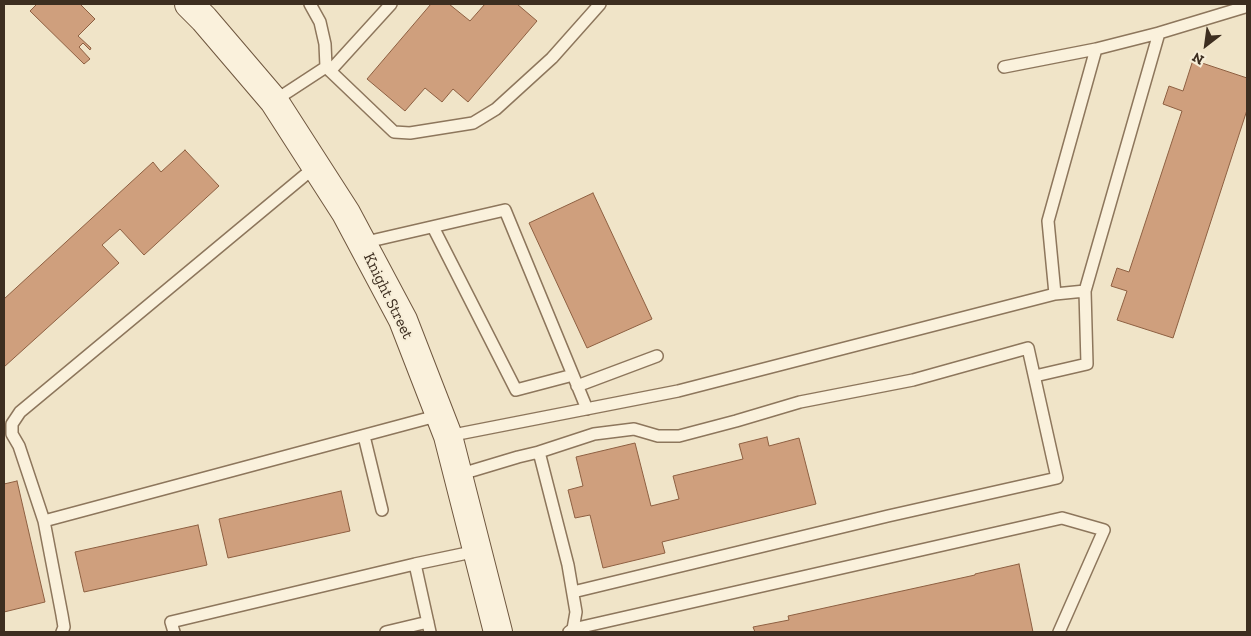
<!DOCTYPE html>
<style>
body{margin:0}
#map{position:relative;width:1251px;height:636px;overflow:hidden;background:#f0e4c8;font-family:"Zilla Slab",serif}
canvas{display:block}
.frame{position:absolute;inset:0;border:5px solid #3d2e20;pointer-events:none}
.north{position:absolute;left:1181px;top:20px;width:50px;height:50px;-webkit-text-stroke:4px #f7eed8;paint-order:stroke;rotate:210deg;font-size:14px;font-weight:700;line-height:20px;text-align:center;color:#3d2e20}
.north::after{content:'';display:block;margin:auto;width:18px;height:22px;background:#3d2e20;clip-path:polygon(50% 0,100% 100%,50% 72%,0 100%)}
</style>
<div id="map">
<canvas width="1251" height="636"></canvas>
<div class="frame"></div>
<div class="north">N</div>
</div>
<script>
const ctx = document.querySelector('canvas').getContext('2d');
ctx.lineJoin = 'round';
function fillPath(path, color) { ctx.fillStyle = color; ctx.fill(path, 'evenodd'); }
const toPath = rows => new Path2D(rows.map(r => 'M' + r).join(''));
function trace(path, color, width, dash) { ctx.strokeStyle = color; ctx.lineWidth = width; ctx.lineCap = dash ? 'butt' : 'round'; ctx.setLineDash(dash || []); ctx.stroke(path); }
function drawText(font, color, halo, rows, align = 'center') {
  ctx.font = font + ' "Zilla Slab",serif'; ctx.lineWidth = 4; ctx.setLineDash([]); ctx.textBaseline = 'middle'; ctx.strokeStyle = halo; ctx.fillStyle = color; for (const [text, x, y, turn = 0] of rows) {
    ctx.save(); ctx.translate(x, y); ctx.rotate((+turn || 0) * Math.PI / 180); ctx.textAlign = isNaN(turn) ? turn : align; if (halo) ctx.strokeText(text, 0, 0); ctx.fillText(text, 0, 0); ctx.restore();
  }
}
const building = toPath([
 [37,4,80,4,95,19,78,36,91,48,90,50,83,43,79,47,90,59,84,64,30,11,37,4],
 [431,4,449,4,470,21,485,4,517,4,537,21,468,102,453,89,442,102,425,88,405,111,367,79,431,4],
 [1193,60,1247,78,1247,110,1173,338,1117,320,1127,291,1111,286,1117,268,1129,272,1182,111,1163,104,1169,86,1183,91,1193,60],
 [185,150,219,186,144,255,120,229,102,245,119,263,4,367,4,299,153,162,161,172,185,150],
 [593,193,652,319,587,348,529,223,593,193],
 [767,437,769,446,799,438,816,504,662,542,665,553,603,568,590,515,575,518,568,490,583,486,576,457,635,443,651,506,679,499,673,476,743,459,739,444,767,437],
 [17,481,45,602,4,612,4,484,17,481],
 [341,491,350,531,228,558,219,519,341,491],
 [198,525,207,565,84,592,75,552,198,525],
 [1019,564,1033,632,755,632,753,627,789,620,788,616,975,575,975,574,1019,564]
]);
fillPath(building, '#cf9f7d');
trace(building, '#8d5f41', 1);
const lane = toPath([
 [310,4,320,22,325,44,326,67,394,132,410,133,473,123,496,109,552,58,600,4],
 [1159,33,1245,7],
 [1004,67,1096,49],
 [330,71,391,4],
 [274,101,326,67],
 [433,227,516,390,573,375],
 [362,243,505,210,587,409],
 [1035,376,1087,364,1085,291,1159,33,1096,49,1048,221,1055,294],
 [577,386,657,356],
 [364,436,382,510],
 [448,436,678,391,1055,294,1085,291],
 [539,452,594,434,634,429,658,436,679,436,736,421,800,402,913,380,1028,348,1057,478,888,516,573,592],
 [458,475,518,457,539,452,568,565,576,612,573,629,569,632],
 [44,521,440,415],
 [415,564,430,632],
 [573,629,1062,518,1104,530,1059,632],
 [62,632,64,627,62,615,44,521,19,446,12,434,12,424,20,412,316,166],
 [174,632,171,622,415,564,477,551],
 [386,632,428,622]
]);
const secondary = toPath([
 [189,4,204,19,274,101,346,213,403,320,448,436,498,632]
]);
trace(lane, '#8d765c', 14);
trace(secondary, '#6f573f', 30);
trace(lane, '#faf1dc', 11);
trace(secondary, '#faf1dc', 28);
drawText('16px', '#3d2e20', '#f7eed8', [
 ["Knight Street",388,296,64]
]);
</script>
